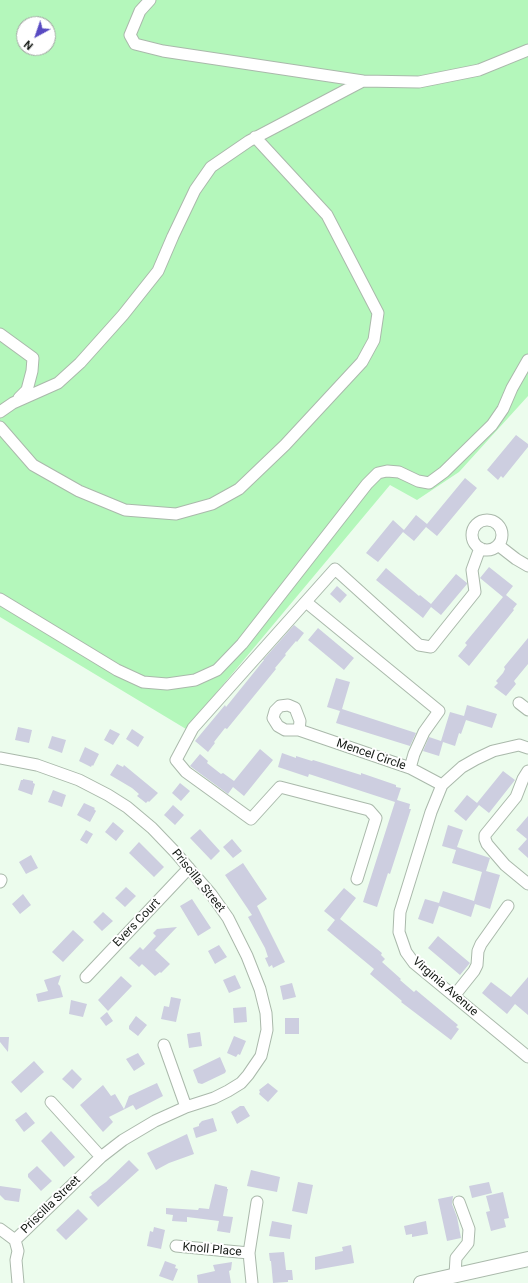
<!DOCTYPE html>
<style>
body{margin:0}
#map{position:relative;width:528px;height:1283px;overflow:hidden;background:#ecfced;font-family:Roboto,sans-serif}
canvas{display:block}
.north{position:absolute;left:16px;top:16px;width:40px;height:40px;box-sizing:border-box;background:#fff;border:1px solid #a1a3a1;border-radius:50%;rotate:220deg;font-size:11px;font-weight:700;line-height:16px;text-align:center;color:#151a15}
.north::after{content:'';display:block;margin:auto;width:14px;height:18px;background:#584ac2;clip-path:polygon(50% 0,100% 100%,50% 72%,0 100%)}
</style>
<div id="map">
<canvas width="528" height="1283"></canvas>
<div class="north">N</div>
</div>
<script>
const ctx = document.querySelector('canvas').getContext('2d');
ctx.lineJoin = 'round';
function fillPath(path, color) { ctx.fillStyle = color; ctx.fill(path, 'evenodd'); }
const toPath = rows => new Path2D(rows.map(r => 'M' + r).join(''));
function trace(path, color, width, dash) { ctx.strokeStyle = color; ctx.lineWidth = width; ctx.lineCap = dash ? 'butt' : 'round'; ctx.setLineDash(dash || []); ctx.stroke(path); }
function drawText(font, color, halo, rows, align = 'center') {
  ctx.font = font + ' Roboto,sans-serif'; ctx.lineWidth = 4; ctx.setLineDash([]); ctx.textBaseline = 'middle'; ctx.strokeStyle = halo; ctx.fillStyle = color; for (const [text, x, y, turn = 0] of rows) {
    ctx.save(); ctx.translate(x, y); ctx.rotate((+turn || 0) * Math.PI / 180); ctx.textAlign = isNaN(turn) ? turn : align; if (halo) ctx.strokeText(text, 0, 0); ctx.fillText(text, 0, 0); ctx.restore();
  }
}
fillPath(toPath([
 [0,0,528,0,528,396,459,472,417,500,390,485,186,729,0,617],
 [24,24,48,24,48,48,24,48]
]), '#b4f7bb');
fillPath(toPath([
 [516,435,528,444,528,447,503,478,501,476,498,480,487,470],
 [465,478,477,488,437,536,426,527,414,541,403,532,378,562,366,553,393,520,404,530,416,515,427,524],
 [489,567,513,586,506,595,517,604,513,609,514,610,469,666,458,656,467,645,465,643,503,597,480,578],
 [386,568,419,596,420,595,431,604,456,574,467,583,467,584,441,615,431,607,423,618,376,580],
 [337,586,347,595,340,603,330,594],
 [294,625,304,633,297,642,296,641,285,654,286,655,275,668,276,669,227,729,225,728,214,742,215,743,208,752,195,741,225,705,226,707,264,660,263,660],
 [318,628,354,658,344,670,308,640],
 [528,638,528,664,514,681,516,684,506,696,494,687,498,683,496,681,503,673,505,669,504,667],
 [336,678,350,682,342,709,416,733,410,746,336,723,340,711,327,707],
 [467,705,497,714,492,728,466,720,461,734,459,733,455,746,443,742,439,756,423,751,429,737,441,741,450,712,464,716],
 [18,727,32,730,29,743,15,740],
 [110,729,120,734,113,745,104,740],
 [132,729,144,737,138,747,126,739],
 [52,736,66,740,62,753,48,748],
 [85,747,99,754,93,766,92,765,91,767,79,761],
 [260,749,273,760,244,796,233,787,228,794,190,766,200,754,208,761,207,763,221,774,223,773,234,781],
 [282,753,296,758,296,756,312,761,313,760,361,775,361,773,396,785,396,787,401,788,397,800,410,804,409,809,411,809,390,874,388,873,377,907,363,902,395,802,309,774,308,777,278,767],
 [117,764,123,767,124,765,158,793,149,802,148,801,146,803,137,796,139,794,132,788,110,775],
 [503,771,515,780,489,813,479,805,466,821,454,811,467,795,477,803],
 [23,779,33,781,33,783,35,784,32,795,18,790,21,780,23,780],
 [180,783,190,791,181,801,172,793],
 [53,790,66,795,62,807,48,802],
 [84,803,95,808,94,809,96,811,90,822,77,815],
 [173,805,184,815,175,825,164,815],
 [528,816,528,858,518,849,527,839,516,830],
 [113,822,124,831,116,841,105,832],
 [448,825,463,830,457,847,490,858,486,871,500,875,490,909,475,904,471,917,439,906,433,924,418,919,425,899,439,903,443,891,474,901,482,872,452,863,456,850,442,846],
 [200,829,220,851,211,860,190,838],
 [86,830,93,834,87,844,80,840],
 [232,839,242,851,233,858,223,847],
 [139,842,164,867,154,877,129,853],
 [31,855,38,868,26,874,19,862],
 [243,863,267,899,257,906,285,962,273,968,272,965,269,967,265,958,268,957,265,948,248,917,252,915,225,875],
 [126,887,136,896,125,907,115,898],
 [344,888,356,898,340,919,382,953,381,955,385,959,382,962,401,979,400,980,414,992,416,990,458,1025,456,1027,459,1029,451,1040,401,1002,402,1001,370,974,374,969,327,930,335,920,324,911],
 [23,894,31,905,20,914,12,904],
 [192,899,211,928,198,936,180,906],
 [103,912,113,921,102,931,93,922],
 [177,927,155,950,170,964,161,973,160,972,155,976,142,964,139,967,129,958,140,947,143,950,156,936,153,933,157,929],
 [73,930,84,940,63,962,52,952],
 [438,936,470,963,460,975,428,948],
 [219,945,227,957,215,964,208,951],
 [61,975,58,984,60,986,63,997,38,1002,36,994,48,991,44,980],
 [235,975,241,988,229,993,223,980],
 [121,976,132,986,108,1011,98,1000],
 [528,977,528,1015,515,1004,507,1014,482,993,491,982,511,997],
 [292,983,296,997,283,1000,280,986],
 [171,997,181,999,176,1022,161,1019,164,1006,169,1007],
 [71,1000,87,1004,83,1017,69,1014],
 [246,1007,247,1022,234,1023,233,1008],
 [107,1012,113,1021,106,1026,100,1018],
 [136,1016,147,1025,138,1036,129,1029,129,1026],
 [285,1018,299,1018,299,1034,285,1034],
 [200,1032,202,1046,189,1048,187,1034],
 [234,1036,246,1041,240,1055,238,1054,236,1057,227,1053],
 [0,1037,9,1037,8,1052,0,1042],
 [138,1053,145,1064,134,1071,126,1059],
 [220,1057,226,1071,225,1073,202,1084,198,1083,193,1070],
 [34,1061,44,1072,21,1093,11,1082],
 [72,1069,82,1079,73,1089,62,1079],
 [157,1083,163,1096,136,1110,133,1105,109,1117,113,1122,103,1132,80,1105,103,1085,111,1096,115,1094,124,1109,129,1096],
 [268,1083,278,1091,268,1102,259,1094,260,1092,259,1090],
 [240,1106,244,1106,250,1116,237,1124,231,1112],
 [26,1112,35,1123,24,1132,15,1120],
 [213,1118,217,1131,196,1138,193,1128,199,1126,199,1124,202,1121],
 [51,1131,75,1157,64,1167,41,1141],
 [187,1134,194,1154,169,1163,156,1170,147,1153],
 [129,1160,139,1170,98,1207,89,1197,92,1195,91,1193,106,1182],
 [37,1166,52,1181,41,1191,28,1177,28,1174],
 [251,1170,280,1177,277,1192,247,1186],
 [298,1182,313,1185,307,1214,292,1211],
 [489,1182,492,1193,472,1198,469,1186],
 [215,1184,227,1187,227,1189,228,1189,223,1216,233,1217,230,1233,217,1231,219,1221,187,1217,187,1222,172,1221,173,1215,166,1214,166,1208,198,1210,199,1208,209,1209],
 [0,1186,21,1189,19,1202,5,1200,0,1195],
 [503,1192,509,1218,504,1219,506,1227,491,1231,486,1212,490,1211,486,1196],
 [453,1196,452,1204,457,1217,461,1238,447,1241,438,1199],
 [78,1209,88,1219,66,1240,56,1230],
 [272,1221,292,1225,290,1239,269,1236],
 [426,1221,428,1234,412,1237,412,1234,406,1235,404,1226],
 [154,1227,165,1230,161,1249,147,1246,150,1231,153,1232],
 [351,1245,354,1263,315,1270,315,1257,343,1251,342,1247],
 [284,1252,286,1270,292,1270,293,1280,288,1280,288,1282,273,1283,271,1261,270,1261,269,1253],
 [165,1261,176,1265,175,1268,178,1269,173,1281,159,1276],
 [232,1262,231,1270,229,1271,231,1283,198,1283,197,1275,215,1271,213,1265]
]), '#cdcee0');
const minor = toPath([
 [150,0,140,11,130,35,135,44,163,51,363,81],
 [0,334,33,358,32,371,27,390,19,398],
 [0,412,13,403,58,383,80,363,123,315,158,271,173,236,195,190,211,167,249,141,363,81,419,82,479,70,528,50],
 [0,427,33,465,79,491,125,510,176,514,212,504,239,489,285,445,362,362,374,340,378,313,327,215,255,137],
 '472 535a15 15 0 1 1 30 0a15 15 0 1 1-30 0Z',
 [498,545,516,559,528,566],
 [0,599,117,670,143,682,167,684,195,680,217,670,242,644,367,484,378,473,387,471,399,472,418,481,429,483,444,472,492,425,503,409,512,388,528,360],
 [306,602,439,711,424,732,414,754,410,768],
 [519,703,528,710],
 [299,730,300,721,295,708,288,705,280,706,275,711,273,718,278,726,285,730,299,730,410,768,442,785],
 [528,748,519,745,493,751,476,759,462,767,442,785,431,812,400,912,399,932,406,952,414,963,528,1057],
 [0,758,37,765,79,780,108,795,127,807,152,828,175,852,211,894,228,918,247,956,260,989,266,1013,267,1030,261,1056,248,1075,241,1083,228,1091,214,1098,186,1107,155,1121,123,1140,101,1157,15,1240,18,1251,16,1260,18,1283],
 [528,771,523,779,516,797,485,835,485,839,487,844,505,865,528,884],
 [357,879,376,818,369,810,280,787,251,819,186,772,176,760,193,728,335,569,419,645,431,647,475,592,472,570,480,548],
 [0,882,1,880],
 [86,977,189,868],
 [454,996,474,971,477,965,478,951,481,944,508,906],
 [164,1045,186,1107],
 [51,1102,101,1157],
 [0,1229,15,1240],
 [176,1246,249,1253],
 [455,1275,456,1258,468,1243,469,1229,459,1202],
 [252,1283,249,1253,257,1202]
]);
const major = toPath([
 [421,1283,528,1259]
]);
trace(minor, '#aab9ab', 13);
trace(major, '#aab9ab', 16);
trace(minor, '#fff', 11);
trace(major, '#fff', 14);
drawText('12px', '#151a15', '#fff', [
 ["Mencel Circle",371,755,19],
 ["Priscilla Street",198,881,51],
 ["Evers Court",137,923,-46],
 ["Virginia Avenue",445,987,41],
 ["Priscilla Street",51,1205,-44],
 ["Knoll Place",212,1250,5]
]);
</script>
